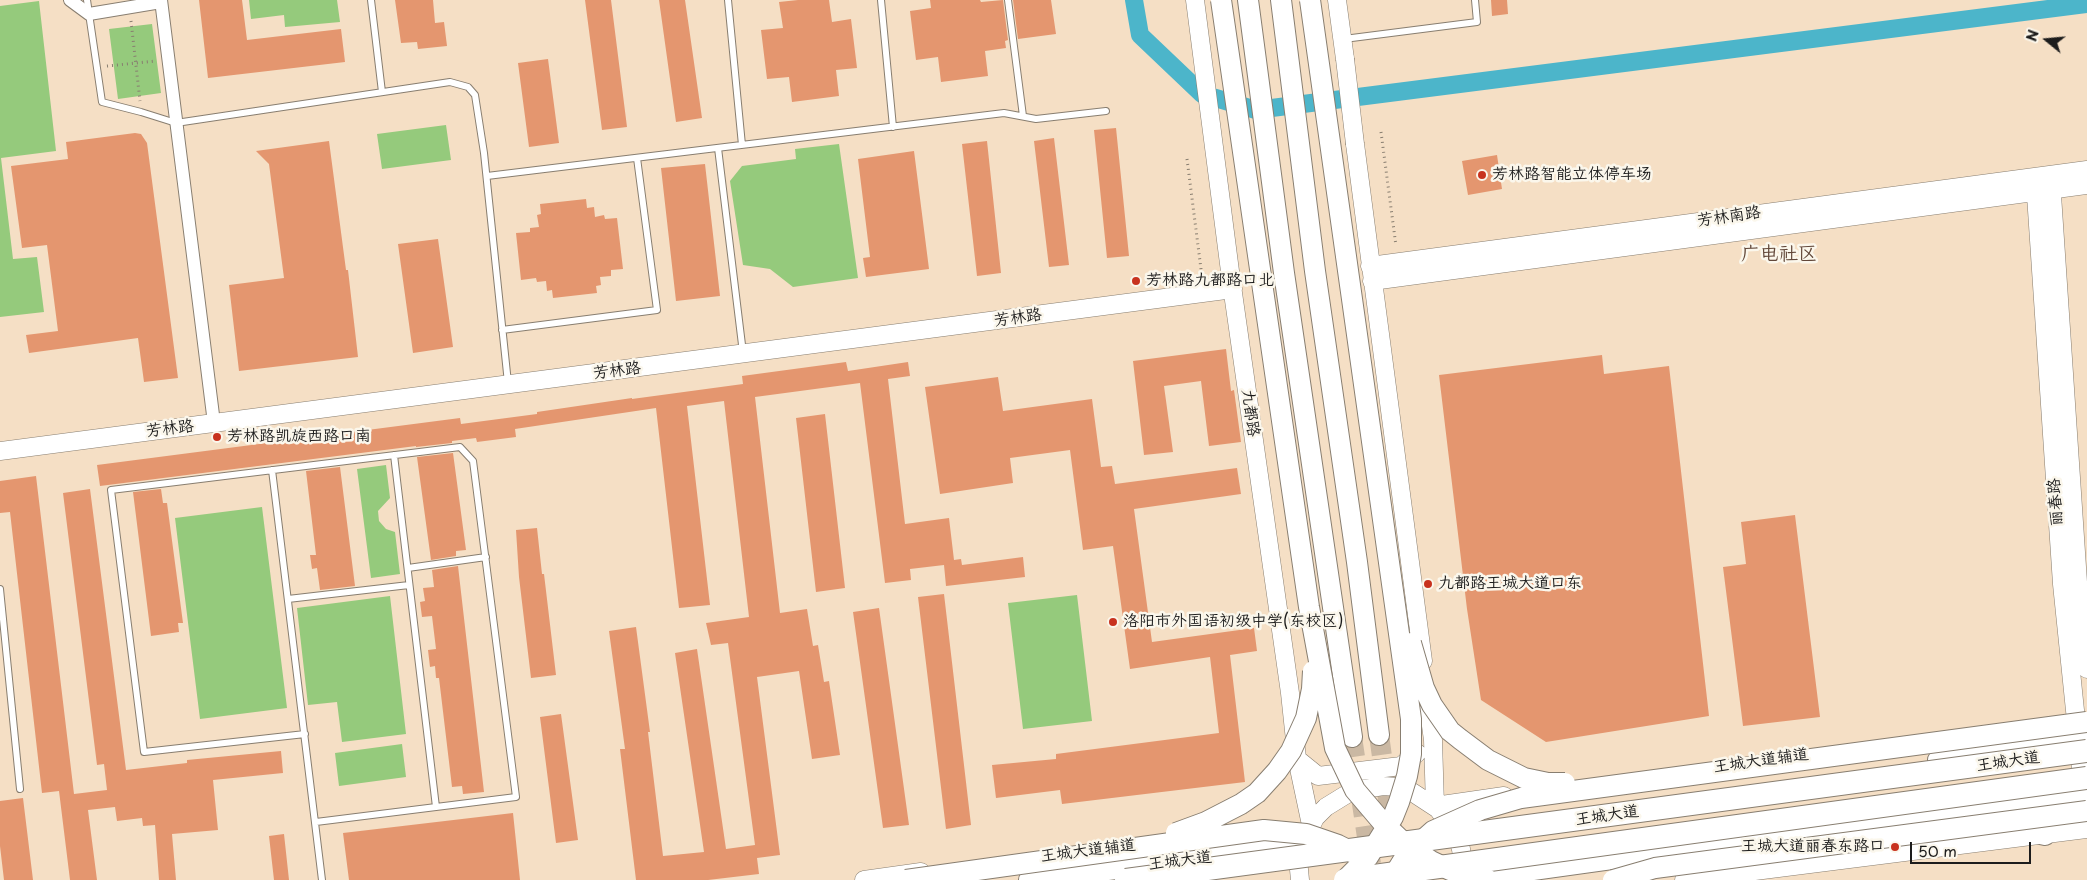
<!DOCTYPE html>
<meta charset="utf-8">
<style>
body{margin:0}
#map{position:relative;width:2087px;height:880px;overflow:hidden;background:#f5dfc5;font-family:"Playpen Sans",sans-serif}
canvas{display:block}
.north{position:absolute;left:2022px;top:15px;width:50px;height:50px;-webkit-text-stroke:4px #fbf7ec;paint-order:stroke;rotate:287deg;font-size:14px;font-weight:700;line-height:20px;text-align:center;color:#1c1c1c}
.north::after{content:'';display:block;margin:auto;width:18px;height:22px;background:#1c1c1c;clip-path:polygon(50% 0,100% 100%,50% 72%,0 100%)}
.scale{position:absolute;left:1910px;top:842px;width:121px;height:22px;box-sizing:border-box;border:2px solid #1c1c1c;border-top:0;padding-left:6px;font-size:15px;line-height:18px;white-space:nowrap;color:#1c1c1c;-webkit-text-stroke:4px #fbf7ec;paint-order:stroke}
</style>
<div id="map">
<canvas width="2087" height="880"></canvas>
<div class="north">N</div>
<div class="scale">50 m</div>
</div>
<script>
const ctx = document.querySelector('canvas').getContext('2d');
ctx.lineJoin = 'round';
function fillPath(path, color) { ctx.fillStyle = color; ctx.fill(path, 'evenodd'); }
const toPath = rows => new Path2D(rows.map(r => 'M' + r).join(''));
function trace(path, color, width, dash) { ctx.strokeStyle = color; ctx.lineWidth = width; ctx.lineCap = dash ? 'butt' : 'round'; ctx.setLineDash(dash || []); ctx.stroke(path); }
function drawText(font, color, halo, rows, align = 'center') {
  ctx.font = font + ' "Playpen Sans","LXGW WenKai TC",sans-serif'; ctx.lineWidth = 5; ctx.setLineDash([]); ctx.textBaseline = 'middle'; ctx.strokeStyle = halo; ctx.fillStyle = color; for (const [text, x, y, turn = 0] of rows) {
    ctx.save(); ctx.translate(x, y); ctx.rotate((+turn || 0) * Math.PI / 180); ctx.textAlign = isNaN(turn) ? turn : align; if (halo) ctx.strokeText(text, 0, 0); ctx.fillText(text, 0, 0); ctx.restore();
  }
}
fillPath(toPath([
 [249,0,337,0,340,22,285,27,284,15,251,19],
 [39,1,56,151,1,158,13,259,37,257,44,312,0,317,0,6],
 [152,24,161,93,118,99,109,29],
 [446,125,451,160,382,169,377,134],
 [839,144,858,278,793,287,770,269,743,265,730,181,742,166,796,159,795,149],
 [386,465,390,498,378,511,379,521,386,529,395,532,400,574,371,578,357,469],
 [262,507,287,708,200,719,175,518],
 [1077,595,1092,721,1023,729,1008,603],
 [390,596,406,734,342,742,337,702,308,705,297,608],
 [402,744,406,777,339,786,335,753]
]), '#95ca7c');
trace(toPath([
 [1134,0,1140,35,1202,94,1256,110,2087,4]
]), '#4cb5ca', 18);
fillPath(toPath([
 [199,0,242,0,247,40,341,29,345,62,208,78],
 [395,0,433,0,435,23,444,22,447,46,418,49,417,42,401,43],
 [585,0,611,0,627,127,602,130],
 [659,0,685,0,702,118,676,122],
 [798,0,829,0,832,22,851,19,857,68,836,70,839,96,792,102,789,77,767,79,761,30,783,28,779,2],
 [930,0,980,0,981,2,1003,0,1008,40,1005,41,1006,48,985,51,988,76,941,82,938,57,916,60,910,11,931,8],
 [1013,0,1051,0,1056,34,1018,39],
 [1491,0,1507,0,1508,14,1492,16],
 [548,59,559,143,529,147,518,63],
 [1116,128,1129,256,1107,258,1094,130],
 [135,133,141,134,147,143,178,378,144,382,138,338,29,353,26,335,58,331,47,245,22,248,11,166,68,159,66,142],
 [1054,138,1069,265,1049,267,1034,141],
 [329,141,346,270,348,270,358,357,239,371,229,285,284,278,269,164,256,151],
 [987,141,1001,273,977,276,962,144],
 [914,151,929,269,866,277,863,258,870,257,858,159],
 [1497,155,1502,189,1468,195,1462,161],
 [705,164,720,296,676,301,661,168],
 [586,199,587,208,594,207,595,217,604,215,605,219,617,218,623,269,611,270,611,276,600,277,601,285,596,286,597,293,553,298,552,290,547,291,546,281,537,282,536,278,521,280,516,233,530,232,530,228,539,227,537,215,541,214,540,204],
 [438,239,453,347,413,353,398,244],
 [1226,349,1231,391,1234,390,1241,442,1209,446,1201,381,1164,386,1173,452,1144,455,1133,361],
 [1602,355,1604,374,1669,366,1709,716,1546,742,1481,700,1467,609,1439,375],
 [846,362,848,371,908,362,910,376,888,379,905,524,949,518,954,560,961,559,962,565,1023,557,1025,577,946,586,944,565,910,569,911,580,885,583,860,383,755,397,780,613,807,609,813,646,818,645,824,682,829,681,840,755,812,759,799,671,757,677,780,855,757,858,759,874,708,880,636,880,620,749,625,749,609,631,636,627,650,732,648,732,663,856,704,852,675,653,697,649,726,849,755,845,728,643,711,645,706,623,749,617,724,401,687,406,710,605,679,608,656,408,515,429,516,437,477,442,476,438,452,441,452,443,416,447,416,446,100,486,97,465,460,418,461,424,537,414,537,412,632,398,632,399,743,384,742,376],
 [998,377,1003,411,1092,399,1101,467,1112,466,1115,484,1237,468,1241,494,1134,509,1152,642,1254,628,1257,651,1230,655,1245,782,1062,804,1060,790,996,798,992,765,1056,759,1056,754,1219,733,1210,657,1130,669,1113,546,1083,550,1070,450,1010,458,1013,483,940,494,925,387],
 [825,414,845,588,816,592,796,418],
 [453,453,466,550,456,551,456,556,431,560,417,457],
 [340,467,355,586,320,590,317,568,312,569,310,555,316,555,306,471],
 [36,476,74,794,107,790,104,764,97,765,63,493,90,489,126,770,187,763,187,760,281,751,283,773,213,780,218,830,172,834,176,880,159,880,155,825,143,826,142,818,117,821,115,807,88,810,97,880,70,880,59,791,42,793,10,512,0,513,0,481],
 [161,489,163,503,167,503,183,623,178,623,179,632,151,636,133,492],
 [1795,515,1820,717,1743,726,1723,567,1746,564,1741,522],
 [537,528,542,574,544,574,556,675,531,678,519,577,516,530],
 [458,566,484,792,463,794,462,786,452,787,439,678,436,678,435,666,430,667,428,650,436,649,432,616,422,617,420,602,425,601,423,588,434,587,432,570],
 [944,594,971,825,946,829,918,597],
 [879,608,909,825,883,828,853,612],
 [561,714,578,840,556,843,540,717],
 [23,798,33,880,4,880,0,846,0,801],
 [513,813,520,880,349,880,343,833],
 [284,834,289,880,274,880,269,836]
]), '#e4966f');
trace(toPath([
 [1379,735,1392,828],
 [1352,737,1371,864]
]), '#cab8a3', 20, [20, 10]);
const lane = toPath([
 [87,0,102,102,141,112,176,123,450,82,468,87,475,95,484,153,508,383],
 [371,0,382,92],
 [728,0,742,145],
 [881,0,893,127],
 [1008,0,1023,116],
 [1344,39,1477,22,1475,0],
 [718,148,743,353],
 [487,176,1004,113,1036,119,1106,111],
 [502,330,657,310,637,158],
 [394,455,436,807],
 [272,470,322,880],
 [408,568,486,557],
 [0,589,20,789],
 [288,599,409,585],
 [305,734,144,752,111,490,460,447,473,461,516,797,316,822]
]);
const street = toPath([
 [70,0,89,14,161,2],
 [161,0,214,423]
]);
const secondary = toPath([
 [1195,0,1231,279,1290,693,1297,759,1311,825],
 [1337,0,1345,59],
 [1355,144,1423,661],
 [2035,180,2062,584,2087,827],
 [2051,180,2078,582,2087,669],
 [1370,266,2087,170],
 [1372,281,2087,185],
 [0,451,1233,289],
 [1427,697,1433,740,1435,806],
 [1297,759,1318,776,1401,766,1417,753],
 [1435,806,1504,796],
 [864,880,921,872],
 [1300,880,1298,859,1302,845,1315,818,1326,807,1352,791,1383,786,1398,787,1412,792,1438,809,1456,834,1461,849,1463,864,1462,877],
 [1684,880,2087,829]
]);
const primary = toPath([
 [1248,0,1284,273,1352,737],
 [1281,0,1315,271,1357,562,1379,735],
 [1938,760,2087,738],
 [1992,824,2045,835],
 [1469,879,1942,813,2087,796],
 [1029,880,1290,847]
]);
trace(lane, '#887e70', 8);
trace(street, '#887e70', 14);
trace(secondary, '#887e70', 19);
trace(primary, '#887e70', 22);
trace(toPath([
 [131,21,140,101],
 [107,66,156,61],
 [1381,132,1396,246],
 [1187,159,1202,277]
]), '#887e70', 3, [1, 4]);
trace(lane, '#fff', 6);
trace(street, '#fff', 12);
trace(secondary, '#fff', 18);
trace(primary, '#fff', 20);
const secondaryBridge = toPath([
 [1345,59,1355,144]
]);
const primaryBridge = toPath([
 [1221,0,1309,607,1335,748,1355,790,1383,823,1403,842,1431,861,1450,870,1468,877,1488,880],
 [1310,0,1411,719,1411,754,1407,776,1399,802,1393,817,1368,857,1345,880],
 [1411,643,1424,688,1432,705,1450,731,1460,739,1488,760,1524,778,1548,783,1565,783],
 [1176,833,1206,822,1241,804,1257,793,1277,771,1291,751,1306,718,1312,689,1313,671],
 [906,880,1264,830,1306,834,1338,845,1354,853],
 [1391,880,1407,854,1433,831,1480,810,1521,798,2087,722],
 [1613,880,1655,868,2087,811]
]);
const highwayBridge = toPath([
 [1126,880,2087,751],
 [1345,880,2087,778]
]);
trace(secondaryBridge, '#887e70', 19, []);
trace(primaryBridge, '#887e70', 22, []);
trace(highwayBridge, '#887e70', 24, []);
trace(secondaryBridge, '#fff', 18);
trace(primaryBridge, '#fff', 20);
trace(highwayBridge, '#fff', 22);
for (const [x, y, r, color] of [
 [1482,175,5,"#c8321e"],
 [1136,281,5,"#c8321e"],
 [217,437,5,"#c8321e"],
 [1428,584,5,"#c8321e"],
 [1113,622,5,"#c8321e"],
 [1895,847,5,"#c8321e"]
]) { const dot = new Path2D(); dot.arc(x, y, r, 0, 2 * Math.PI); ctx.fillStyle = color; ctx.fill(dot); trace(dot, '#fbf7ec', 2); }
drawText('16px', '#1c1c1c', '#fbf7ec', [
 ["芳林路智能立体停车场",1492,175],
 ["芳林路九都路口北",1146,281],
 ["芳林路凯旋西路口南",227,437],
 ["九都路王城大道口东",1438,584],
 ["洛阳市外国语初级中学(东校区)",1123,622],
 ["王城大道丽春东路口",1885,847,"right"]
], 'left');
drawText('16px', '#1c1c1c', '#fbf7ec', [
 ["芳林南路",1729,217,-8],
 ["芳林路",1018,318,-8],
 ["芳林路",617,371,-7],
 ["九都路",1250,413,82],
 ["芳林路",170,429,-7],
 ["丽春路",2056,502,-94],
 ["王城大道辅道",1761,761,-8],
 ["王城大道",2008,762,-8],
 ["王城大道",1607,816,-8],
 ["王城大道辅道",1088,851,-7],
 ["王城大道",1180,861,-7]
]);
drawText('19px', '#624739', '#fbf7ec', [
 ["广电社区",1779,255]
]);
</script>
